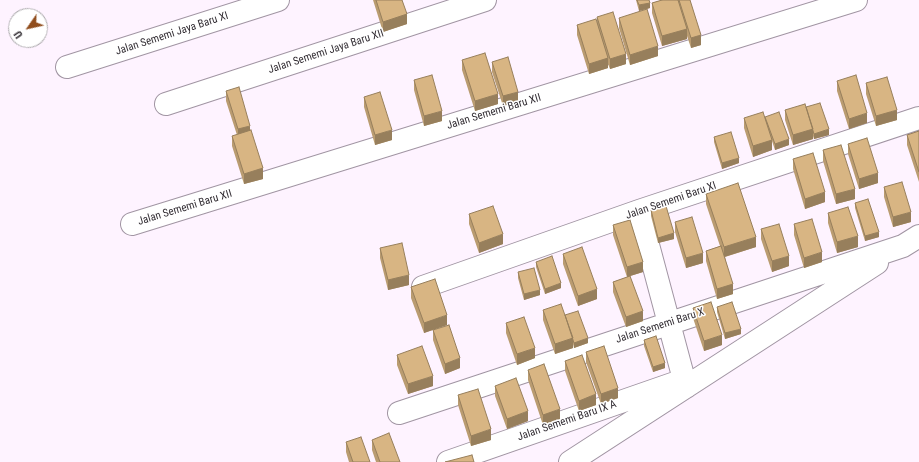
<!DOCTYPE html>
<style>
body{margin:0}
#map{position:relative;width:919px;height:462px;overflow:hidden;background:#fef3ff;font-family:"Roboto Condensed",sans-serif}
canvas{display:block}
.north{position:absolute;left:8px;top:8px;width:40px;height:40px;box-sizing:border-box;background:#fff;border:1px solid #adabae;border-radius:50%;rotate:236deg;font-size:11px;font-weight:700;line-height:16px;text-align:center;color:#332e34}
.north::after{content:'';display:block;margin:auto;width:14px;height:18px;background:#904d1d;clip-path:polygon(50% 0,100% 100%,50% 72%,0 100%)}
</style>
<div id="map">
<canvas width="919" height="462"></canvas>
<div class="north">U</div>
</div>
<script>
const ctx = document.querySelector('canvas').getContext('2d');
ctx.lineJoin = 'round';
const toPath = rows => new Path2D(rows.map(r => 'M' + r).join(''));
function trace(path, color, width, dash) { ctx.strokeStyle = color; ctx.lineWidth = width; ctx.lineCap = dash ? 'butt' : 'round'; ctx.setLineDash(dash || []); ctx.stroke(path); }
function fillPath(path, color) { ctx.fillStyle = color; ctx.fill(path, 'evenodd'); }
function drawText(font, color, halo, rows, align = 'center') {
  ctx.font = font + ' "Roboto Condensed",sans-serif'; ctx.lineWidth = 3; ctx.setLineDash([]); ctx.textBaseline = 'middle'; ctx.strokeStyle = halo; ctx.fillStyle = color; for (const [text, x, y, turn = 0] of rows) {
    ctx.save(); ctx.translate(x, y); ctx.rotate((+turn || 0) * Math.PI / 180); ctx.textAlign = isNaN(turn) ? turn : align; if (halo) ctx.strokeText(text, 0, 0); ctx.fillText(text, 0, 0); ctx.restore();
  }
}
const street = toPath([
 [67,67,278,0],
 [166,104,485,0],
 [639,211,686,387],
 [132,224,856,0],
 [423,287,639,211,919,118],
 [399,413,903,246,919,236],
 [448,462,678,382],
 [570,462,877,263]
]);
trace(street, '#a195a3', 24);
trace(street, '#fff', 22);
fillPath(toPath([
 [373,0,402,0,407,24,383,32],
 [636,0,649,0,650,8,639,11],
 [662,0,690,0,701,45,691,48,687,36,687,39,662,46,652,13,652,3],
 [597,17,626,64,610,69,608,64,608,68,589,74,577,35,577,25,597,22],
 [619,18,658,56,630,65,619,28],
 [462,60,498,104,475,111,462,70],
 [492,62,518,102,503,106,492,72],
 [414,80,442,121,424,126,414,90],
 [837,81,867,123,849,129,837,91],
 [866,83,897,120,876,126,866,94],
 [226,91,250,130,263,179,244,184,232,146,232,136,237,135,226,101],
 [364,97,392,140,375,145,364,107],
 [806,107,829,135,814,139,813,136,813,139,793,145,785,120,785,110],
 [744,118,765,119,789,145,775,150,772,141,772,150,753,157,744,128],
 [919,131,919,182,907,145,907,135],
 [714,137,739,163,722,169,714,142],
 [848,144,878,183,859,189,848,154],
 [823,150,855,199,836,204,823,161],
 [793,159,825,202,805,209,793,169],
 [884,187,911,222,893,227,884,197],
 [706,194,756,247,725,257,733,294,717,299,706,261,706,251,720,246,706,204],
 [855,203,879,237,865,241,855,208],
 [651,210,674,239,658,243,651,216],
 [828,213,858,247,837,253,828,223],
 [469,214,503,244,479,253,469,224],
 [675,222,703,263,686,268,675,232],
 [794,224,822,262,804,268,794,235],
 [613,225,643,272,630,276,643,321,626,327,613,292,613,282,627,277,613,235],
 [761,229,789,266,772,272,761,239],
 [380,248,409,285,388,290,380,258],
 [563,254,597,299,578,306,563,264],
 [536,262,561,288,545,294,536,267],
 [518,272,540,295,524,300,518,278],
 [411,287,447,325,424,333,411,298],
 [717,307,741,334,725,339,717,312],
 [693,308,722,345,704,351,693,318],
 [543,310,565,315,588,343,574,348,573,344,573,348,555,354,543,320],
 [506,323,535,358,517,365,506,333],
 [433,330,460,368,445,374,433,340],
 [644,340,665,368,653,372,644,346],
 [586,352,618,398,601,404,586,362],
 [397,355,433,386,408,394,397,365],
 [565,361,596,405,579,411,565,371],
 [528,370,560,419,543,425,528,380],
 [495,386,528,421,507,429,495,396],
 [458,395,491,440,471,446,458,405],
 [372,440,400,462,376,462,372,450],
 [346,442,370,462,349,462,346,452]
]), '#ba9c71');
fillPath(toPath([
 [650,3,650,8,639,11,639,5],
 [407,14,407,24,383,32,383,22],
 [687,29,687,39,662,46,662,36],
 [701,35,701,45,691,48,691,38],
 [658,46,658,56,630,65,630,55],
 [626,54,626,64,610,69,610,59],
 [608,58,608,68,589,74,589,64],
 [518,92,518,102,503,106,503,96],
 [498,94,498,104,475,111,475,101],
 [897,110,897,120,876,126,876,116],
 [442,111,442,121,424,126,424,116],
 [867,113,867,123,849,129,849,119],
 [250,126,250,136,238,139,238,129],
 [813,129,813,139,793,145,793,135],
 [829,129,829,135,814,139,814,134],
 [392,130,392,140,375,145,375,135],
 [789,139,789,145,775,150,775,144],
 [772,140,772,150,753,157,753,146],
 [739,158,739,163,722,169,722,163],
 [263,168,263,179,244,184,244,174],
 [878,173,878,183,859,189,859,179],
 [855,189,855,199,836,204,836,194],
 [825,192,825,202,805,209,805,199],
 [911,212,911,222,893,227,893,217],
 [879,232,879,237,865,241,865,236],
 [674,233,674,239,658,243,658,238],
 [503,234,503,244,479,253,479,243],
 [858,236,858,247,837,253,837,242],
 [756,237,756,247,724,257,724,247],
 [822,252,822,262,804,268,804,258],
 [703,253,703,263,686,268,686,258],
 [789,256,789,266,772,272,772,261],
 [643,262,643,272,627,277,627,267],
 [409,275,409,285,388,290,388,280],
 [561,283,561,288,545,294,545,289],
 [733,284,733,294,717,299,717,289],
 [597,289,597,299,578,306,578,296],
 [540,290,540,295,524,300,524,294],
 [643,311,643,321,626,327,626,317],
 [447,315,447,325,424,333,424,323],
 [741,329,741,334,725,339,725,333],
 [722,335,722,345,704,351,704,341],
 [573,338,573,348,555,354,555,344],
 [588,338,588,343,574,348,574,343],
 [535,348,535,358,517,365,517,354],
 [460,358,460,368,445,374,445,364],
 [665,363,665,368,653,372,653,367],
 [433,376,433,386,408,394,408,384],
 [618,388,618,398,601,404,601,394],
 [596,394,596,405,579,411,579,401],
 [560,409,560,419,543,425,543,415],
 [528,411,528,421,507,429,507,419],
 [491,429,491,440,471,446,471,436]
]), '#977f5c');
const building = toPath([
 [376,0,402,0,407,14,383,22,376,0],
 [637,0,649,0,650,3,639,5,637,0],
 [662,0,678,0,687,29,662,36,652,3,662,0],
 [679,0,690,0,701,35,691,38,679,0],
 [647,9,658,46,630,55,619,18,647,9],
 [613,12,626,54,610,59,597,17,613,12],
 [596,19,608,58,589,64,577,25,596,19],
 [485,53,498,94,475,101,462,60,485,53],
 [508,57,518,92,503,96,492,62,508,57],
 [432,75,442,111,424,116,414,80,432,75],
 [856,75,867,113,849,119,837,81,856,75],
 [887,77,897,110,876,116,866,83,887,77],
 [239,87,250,126,238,129,226,91,239,87],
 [380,92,392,130,375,135,364,97,380,92],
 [820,103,829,129,814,134,806,107,820,103],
 [805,104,813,129,793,135,785,110,805,104],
 [763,112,772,140,753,146,744,118,763,112],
 [779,112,789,139,775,144,765,117,779,112],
 [251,130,263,168,244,174,232,136,251,130],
 [919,131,919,172,907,135,919,131],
 [731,132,739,158,722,163,714,137,731,132],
 [867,138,878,173,859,179,848,144,867,138],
 [841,145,855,189,836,194,823,150,841,145],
 [813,153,825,192,805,199,793,159,813,153],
 [902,182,911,212,893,217,884,187,902,182],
 [738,183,756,237,724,247,706,194,738,183],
 [868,199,879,232,865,236,855,203,868,199],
 [493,206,503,234,479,243,469,214,493,206],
 [666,206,674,233,658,238,651,210,666,206],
 [848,207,858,236,837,242,828,213,848,207],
 [692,217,703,253,686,258,675,222,692,217],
 [812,219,822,252,804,258,794,224,812,219],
 [630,220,643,262,627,267,613,225,630,220],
 [779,224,789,256,772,261,761,229,779,224],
 [402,243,409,275,388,280,380,248,402,243],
 [721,246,733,284,717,289,706,251,721,246],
 [582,247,597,289,578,296,563,254,582,247],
 [552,256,561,283,545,289,536,262,552,256],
 [534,268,540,290,524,294,518,272,534,268],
 [630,276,643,311,626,317,613,282,630,276],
 [435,279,447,315,424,323,411,287,435,279],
 [711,302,722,335,704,341,693,308,711,302],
 [732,302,741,329,725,333,717,307,732,302],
 [561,304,573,338,555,344,543,310,561,304],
 [578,311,588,338,574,343,565,315,578,311],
 [524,317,535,348,517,354,506,323,524,317],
 [449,325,460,358,445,364,433,330,449,325],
 [656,336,665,363,653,367,644,340,656,336],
 [422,346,433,376,408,384,397,355,422,346],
 [604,346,618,388,601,394,586,352,604,346],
 [582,355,596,394,579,401,565,361,582,355],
 [544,364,560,409,543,415,528,370,544,364],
 [516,378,528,411,507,419,495,386,516,378],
 [478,389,491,429,471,436,458,395,478,389],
 [389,433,400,462,380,462,372,440,389,433],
 [361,437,370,462,353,462,346,442,361,437],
 [472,455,474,462,445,462,472,455]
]);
fillPath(building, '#d8b583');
trace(building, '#977f5c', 1);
drawText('11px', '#332e34', '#fff', [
 ["Jalan Sememi Jaya Baru XI",172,34,-18],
 ["Jalan Sememi Jaya Baru XII",326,52,-18],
 ["Jalan Sememi Baru XII",494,112,-17],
 ["Jalan Sememi Baru XI",671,201,-19],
 ["Jalan Sememi Baru XII",185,208,-17],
 ["Jalan Sememi Baru X",660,326,-18],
 ["Jalan Sememi Baru IX A",567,421,-19]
]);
</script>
